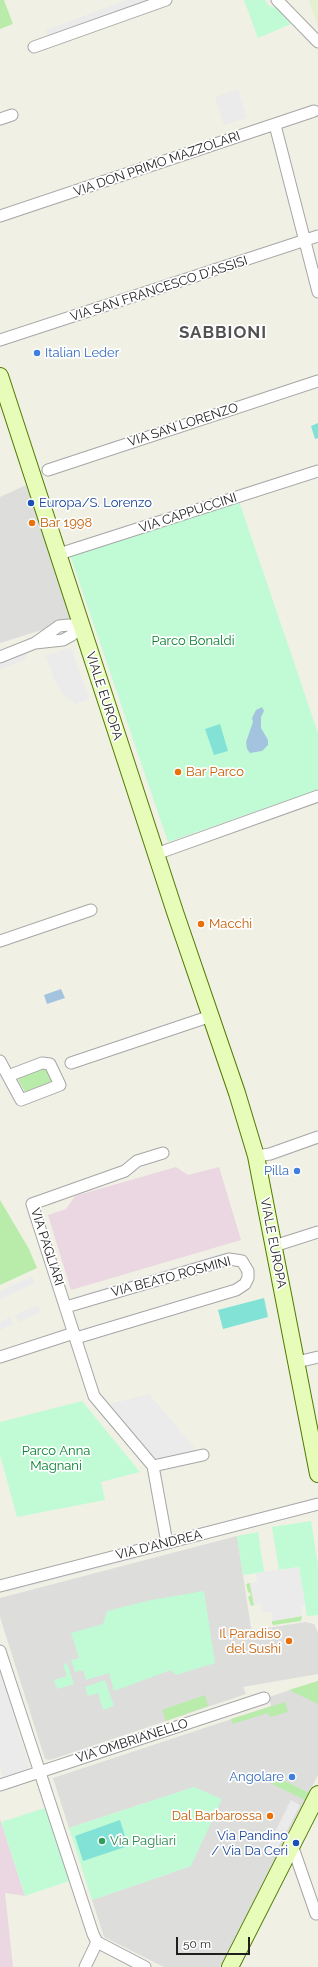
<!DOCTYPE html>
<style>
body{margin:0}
#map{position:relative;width:318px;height:1967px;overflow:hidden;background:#f0f0e5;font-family:Raleway,sans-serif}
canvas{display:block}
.scale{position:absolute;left:176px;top:1937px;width:74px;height:18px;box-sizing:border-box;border:2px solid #1f1f1f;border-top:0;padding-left:5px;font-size:12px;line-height:14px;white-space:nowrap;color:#1f1f1f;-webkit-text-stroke:3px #fff;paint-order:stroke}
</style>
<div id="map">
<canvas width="318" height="1967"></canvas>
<div class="scale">50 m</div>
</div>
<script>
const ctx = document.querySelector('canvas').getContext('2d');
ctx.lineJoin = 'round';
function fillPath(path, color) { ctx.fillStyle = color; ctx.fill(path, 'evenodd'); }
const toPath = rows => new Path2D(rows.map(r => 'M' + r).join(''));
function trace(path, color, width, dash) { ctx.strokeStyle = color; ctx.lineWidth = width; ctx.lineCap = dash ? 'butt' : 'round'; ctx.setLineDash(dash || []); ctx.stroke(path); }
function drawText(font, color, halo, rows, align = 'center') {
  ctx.font = font + ' Raleway,sans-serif'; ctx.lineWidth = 3.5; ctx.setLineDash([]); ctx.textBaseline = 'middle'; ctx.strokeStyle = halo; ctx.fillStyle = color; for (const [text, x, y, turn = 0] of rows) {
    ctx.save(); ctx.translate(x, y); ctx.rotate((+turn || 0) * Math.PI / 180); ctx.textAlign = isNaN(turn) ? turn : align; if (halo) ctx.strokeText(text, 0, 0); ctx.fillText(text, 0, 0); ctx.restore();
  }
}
fillPath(toPath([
 [26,485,74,620,0,643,0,497],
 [237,1536,251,1628,255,1630,305,1622,314,1624,318,1633,318,1674,243,1687,246,1694,50,1760,45,1759,0,1617,0,1598],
 [318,1681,318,1775,220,1967,164,1967,104,1937,92,1900,191,1866,194,1787,69,1828,53,1778,271,1706,269,1697]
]), '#dddddc');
fillPath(toPath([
 [176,1167,188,1175,219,1167,241,1240,71,1290,48,1215,66,1209,75,1196],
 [0,1819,25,1896,5,1893,13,1967,0,1967]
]), '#ead7e1');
fillPath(toPath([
 [309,0,318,0,318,28]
]), '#e5f0d0');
fillPath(toPath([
 [0,0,4,0,13,24,0,29],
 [46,1068,53,1081,51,1083,25,1092,18,1080,19,1078],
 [0,1200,29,1249,37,1268,0,1285],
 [250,1583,254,1605,251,1606,248,1597,251,1595,250,1593,248,1592,246,1584],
 [302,1616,301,1621,274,1625,272,1624,272,1621],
 [318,1681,318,1704,289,1690],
 [205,1695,208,1706,166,1721,162,1710],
 [285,1702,288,1712,270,1717,268,1713,233,1724,231,1719],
 [261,1772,279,1778,309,1793,305,1800,258,1777]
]), '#b9ecaa');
fillPath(toPath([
 [244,0,265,0,269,6,277,8,291,24,258,38],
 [239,501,318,733,318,790,168,842,70,555],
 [82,1401,140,1472,101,1482,105,1500,17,1517,0,1455,0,1422],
 [311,1521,318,1565,318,1615,307,1616,299,1567,279,1570,272,1527],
 [258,1532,264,1572,243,1575,237,1536],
 [204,1591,215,1663,176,1675,171,1670,114,1691,109,1673,86,1680,83,1670,75,1672,71,1660,79,1658,71,1633,103,1624,107,1611,151,1600],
 [67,1663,74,1684,57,1689,54,1680,67,1676,63,1665],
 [105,1680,114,1706,103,1710,98,1693,88,1696,85,1687],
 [194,1787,222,1799,191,1866,92,1900,69,1828],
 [45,1808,69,1881,25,1896,1,1822]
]), '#c1fbd5');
fillPath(toPath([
 [318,423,318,438,315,439,311,426],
 [220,724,228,751,214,755,205,729],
 [264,1298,268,1317,223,1329,218,1310],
 [120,1820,128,1846,83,1861,75,1836]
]), '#81e2d5');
fillPath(toPath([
 [127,0,152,0,48,38,46,30],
 [238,89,247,118,224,125,215,97],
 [71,647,89,699,76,704,63,695,54,679,46,656],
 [29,652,24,660,0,670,0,663],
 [226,1252,227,1255,84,1297,83,1294],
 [32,1276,35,1283,0,1299,0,1291],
 [37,1305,41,1312,18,1322,15,1315],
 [10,1317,14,1324,0,1330,0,1322],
 [149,1394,199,1453,157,1462,110,1404],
 [135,1554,136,1559,8,1592,7,1587],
 [299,1567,305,1605,301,1606,302,1616,272,1621,271,1612,262,1613,261,1604,254,1605,250,1583,257,1582,256,1573],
 [0,1672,30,1769,3,1777,0,1766],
 [291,1800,300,1805,274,1856,265,1851]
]), '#ebebeb');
fillPath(toPath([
 [262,707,264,711,261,717,261,728,268,740,268,745,262,751,250,753,247,749,246,742,253,722,252,718,256,710],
 [61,989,65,998,47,1004,44,995]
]), '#a4c3df');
const street = toPath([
 [277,0,318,42],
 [34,47,166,0],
 [0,119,12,115],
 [275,125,318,292],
 [0,216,314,111],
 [0,340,318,236],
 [48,470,318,381],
 [59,554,318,471],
 [35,643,59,626,69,625,81,626],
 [0,657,35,643,63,640,72,635,81,626],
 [156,854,318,796],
 [0,941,91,910],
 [0,1061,8,1076,21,1100,60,1085,50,1064,42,1063,8,1076],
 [71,1063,211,1016],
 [163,1153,137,1161,125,1171,32,1204,94,1396,153,1466,167,1543],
 [256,1156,270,1154,318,1137],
 [274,1246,318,1232],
 [66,1307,229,1259,242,1261,248,1271,248,1278,245,1284,236,1290,76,1338],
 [0,1357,74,1333],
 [297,1362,318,1357],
 [153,1466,203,1455],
 [0,1586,318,1504],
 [0,1651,93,1934,97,1942,145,1967],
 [0,1785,264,1698],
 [292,1845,316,1914],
 [85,1967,97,1942]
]);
const secondary = toPath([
 [0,376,175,912,237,1093,256,1156,318,1474],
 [230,1967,318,1794]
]);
trace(street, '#a6a6a6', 13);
trace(secondary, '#4f7c01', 18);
trace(street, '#fff', 11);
trace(secondary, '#e7fcb8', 16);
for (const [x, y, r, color] of [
 [37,353,4,"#3f7fe0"],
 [31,503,4,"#1a4fb4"],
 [32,523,4,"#e8710a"],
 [178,772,4,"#e8710a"],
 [201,924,4,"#e8710a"],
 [297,1171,4,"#3f7fe0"],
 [289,1641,4,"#e8710a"],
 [292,1777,4,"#3f7fe0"],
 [270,1816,4,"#e8710a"],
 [102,1841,4,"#2e9e5b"],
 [296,1843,4,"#1a4fb4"]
]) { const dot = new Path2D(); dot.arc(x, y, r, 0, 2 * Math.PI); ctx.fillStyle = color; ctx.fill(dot); trace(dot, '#fff', 1.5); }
drawText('13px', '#1f1f1f', '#fff', [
 ["VIA DON PRIMO MAZZOLARI",157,164,-19],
 ["VIA SAN FRANCESCO D'ASSISI",159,289,-18],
 ["VIA SAN LORENZO",183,425,-18],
 ["VIA CAPPUCCINI",188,513,-18],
 ["VIALE EUROPA",104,696,72],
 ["VIALE EUROPA",273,1243,79],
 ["VIA PAGLIARI",47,1247,72],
 ["VIA BEATO ROSMINI",171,1277,-15],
 ["VIA D'ANDREA",159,1545,-14],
 ["VIA OMBRIANELLO",132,1741,-18]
]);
drawText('13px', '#366cbe', '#fff', [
 ["Italian Leder",45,353,"left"],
 ["Pilla",289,1171],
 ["Angolare",284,1777]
], 'right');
drawText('13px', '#164399', '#fff', [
 ["Europa/S. Lorenzo",39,503],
 ["Via Pandino",288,1836,"right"],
 ["/ Via Da Ceri",288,1851,"right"]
], 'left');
drawText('13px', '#c56008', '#fff', [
 ["Bar 1998",40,523],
 ["Bar Parco",186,772],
 ["Macchi",209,924],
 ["Il Paradiso",281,1634,"right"],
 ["del Sushi",281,1649,"right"],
 ["Dal Barbarossa",262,1816,"right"]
], 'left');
drawText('13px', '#088332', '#fff', [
 ["Parco Bonaldi",193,641],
 ["Parco Anna",56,1451],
 ["Magnani",56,1466]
]);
drawText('13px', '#27864d', '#fff', [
 ["Via Pagliari",110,1841]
], 'left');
ctx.letterSpacing = '1px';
drawText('bold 17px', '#525252', '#fff', [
 ["SABBIONI",223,333]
]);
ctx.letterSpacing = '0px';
</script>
